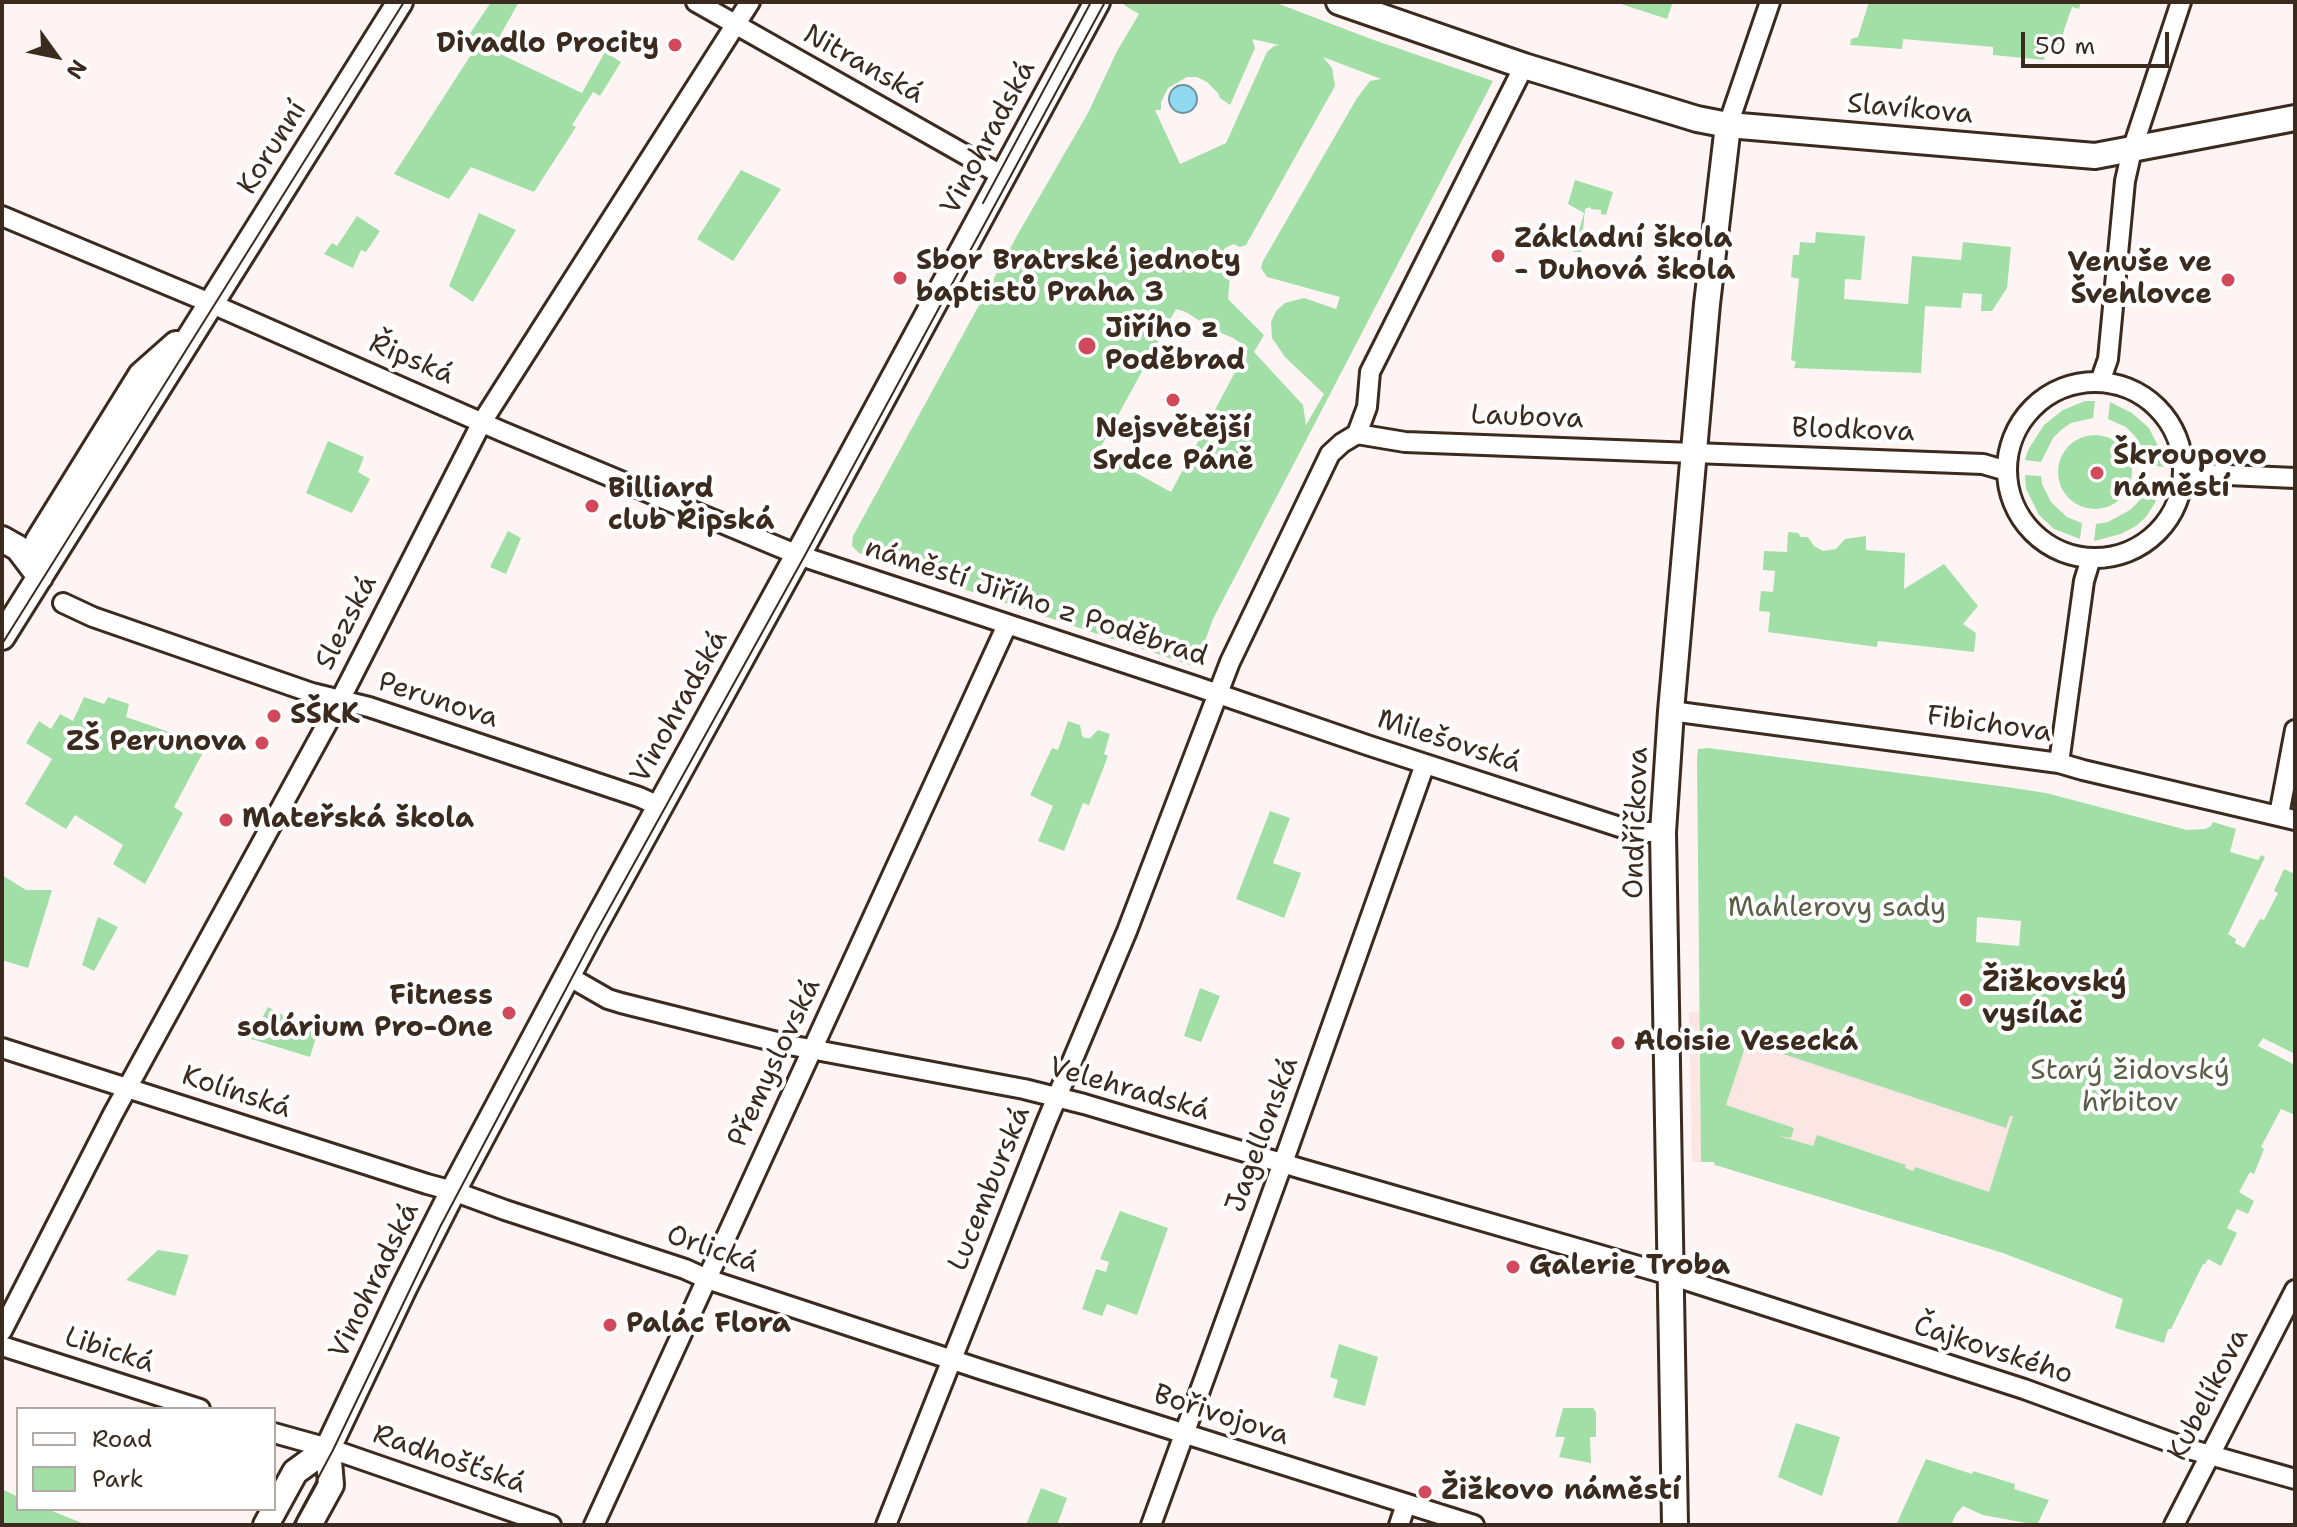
<!DOCTYPE html>
<meta charset="utf-8">
<style>
body{margin:0}
#map{position:relative;width:2297px;height:1527px;overflow:hidden;background:#fef4f3;font-family:"Shantell Sans",sans-serif}
canvas{display:block}
.frame{position:absolute;inset:0;border:4px solid #3b2a1e;pointer-events:none}
.legend{position:absolute;left:16px;top:1407px;width:260px;height:104px;box-sizing:border-box;background:#fff;border:2px solid #b1aaa5;margin:0;padding:10px 14px;list-style:none;font-size:24px;color:#3b2a1e}
.legend li{display:flex;align-items:center;gap:16px;height:40px}
.legend b{width:40px;border:2px solid #b1aaa5}
.north{position:absolute;left:16px;top:16px;width:80px;height:80px;-webkit-text-stroke:6px #fff;paint-order:stroke;rotate:123deg;font-size:22px;font-weight:700;line-height:32px;text-align:center;color:#3b2a1e}
.north::after{content:'';display:block;margin:auto;width:28px;height:36px;background:#3b2a1e;clip-path:polygon(50% 0,100% 100%,50% 72%,0 100%)}
.scale{position:absolute;left:2021px;top:32px;width:148px;height:36px;box-sizing:border-box;border:4px solid #3b2a1e;border-top:0;padding-left:10px;font-size:24px;line-height:28px;white-space:nowrap;color:#3b2a1e;-webkit-text-stroke:6px #fff;paint-order:stroke}
</style>
<div id="map">
<canvas width="2297" height="1527"></canvas>
<div class="frame"></div>
<ul class="legend">
<li><b style="height:10px;background:#fff"></b>Road</li>
<li><b style="height:22px;background:#a2dfa6"></b>Park</li>
</ul>
<div class="north">N</div>
<div class="scale">50 m</div>
</div>
<script>
const ctx = document.querySelector('canvas').getContext('2d');
ctx.lineJoin = 'round';
function fillPath(path, color) { ctx.fillStyle = color; ctx.fill(path, 'evenodd'); }
const toPath = rows => new Path2D(rows.map(r => 'M' + r).join(''));
function trace(path, color, width, dash) { ctx.strokeStyle = color; ctx.lineWidth = width; ctx.lineCap = dash ? 'butt' : 'round'; ctx.setLineDash(dash || []); ctx.stroke(path); }
function drawText(font, color, halo, rows, align = 'center') {
  ctx.font = font + ' "Shantell Sans",sans-serif'; ctx.lineWidth = 8; ctx.setLineDash([]); ctx.textBaseline = 'middle'; ctx.strokeStyle = halo; ctx.fillStyle = color; for (const [text, x, y, turn = 0] of rows) {
    ctx.save(); ctx.translate(x, y); ctx.rotate((+turn || 0) * Math.PI / 180); ctx.textAlign = isNaN(turn) ? turn : align; if (halo) ctx.strokeText(text, 0, 0); ctx.fillText(text, 0, 0); ctx.restore();
  }
}
fillPath(toPath([
 [1973,945,2031,951,2031,1203,1715,1165,1714,1162,1692,1162,1689,1012,1754,1013]
]), '#fce6e4');
fillPath(toPath([
 [491,2,519,2,492,50,582,93,605,52,621,62,600,96,593,92,572,125,576,127,534,192,471,167,449,199,394,174,478,44,467,38],
 [1126,2,1274,2,1371,39,1493,81,1213,619,1197,663,1193,666,871,558,859,553,852,546,853,536,1019,232,1088,113,1117,51,1139,14,1124,5],
 [1252,39,1279,45,1274,46,1267,52,1226,143,1180,164,1155,110,1161,110,1161,102,1168,88,1187,77,1197,77,1207,82,1218,93,1220,98,1230,105,1255,48],
 [1323,57,1381,79,1370,81,1357,98,1263,261,1261,268,1267,277,1340,297,1336,309,1304,298,1285,303,1276,311,1271,322,1272,338,1285,357,1324,394,1306,425,1303,405,1254,352,1264,335,1228,299,1230,275,1228,265,1220,256,1225,248,1234,244,1240,247,1246,245,1335,86,1332,68],
 [1176,309,1186,312,1206,325,1208,322,1220,329,1219,332,1233,338,1248,348,1171,492,1098,452],
 [1615,2,1673,2,1667,19],
 [1869,2,2081,2,2079,9,2072,7,2059,45,2046,41,2044,60,1993,55,1993,47,1903,39,1902,49,1850,45,1851,39,1858,37],
 [741,170,781,189,733,261,697,239],
 [1575,180,1613,192,1606,215,1601,214,1601,210,1591,209,1590,207,1585,209,1581,252,1573,252,1584,213,1568,204],
 [479,213,516,230,473,302,449,286],
 [357,216,380,231,366,252,361,250,353,268,324,254,332,243,337,246],
 [1816,232,1865,236,1861,280,1845,279,1844,299,1908,304,1912,256,1961,260,1963,242,2011,247,2007,288,1992,311,1981,311,1982,294,1963,293,1961,308,1925,306,1921,373,1794,368,1796,362,1791,360,1799,279,1791,277,1793,255,1799,255,1800,242,1815,243],
 [2085,401,2095,401,2093,418,2071,423,2061,430,2053,438,2041,462,2025,460,2028,450,2044,425,2063,410],
 [2110,402,2132,413,2149,428,2163,456,2164,467,2148,465,2142,447,2135,436,2126,427,2108,419],
 '2058 472a37 37 0 1 1 74 0a37 37 0 1 1-74 0Z',
 [328,441,364,457,358,472,370,479,352,513,306,493],
 [2025,475,2041,476,2042,484,2051,502,2067,517,2082,523,2080,539,2054,529,2039,515,2026,489],
 [2147,481,2162,481,2155,503,2146,517,2136,526,2121,534,2094,541,2096,524,2108,522,2130,510,2139,501],
 [508,531,521,538,506,574,490,567],
 [1788,532,1798,533,1801,537,1808,537,1814,546,1823,551,1836,549,1845,539,1866,536,1866,550,1905,553,1904,589,1944,564,1978,606,1963,624,1976,633,1974,652,1878,641,1877,647,1768,632,1770,612,1759,611,1761,591,1773,592,1775,571,1763,570,1764,551,1787,552],
 [84,697,104,704,108,697,129,704,126,717,207,745,174,807,183,813,145,884,113,864,123,845,75,815,66,829,25,804,52,759,26,743,39,721,51,729,60,714,73,721],
 [1068,721,1080,725,1082,736,1085,738,1090,738,1098,730,1110,734,1104,754,1108,756,1089,805,1083,803,1064,851,1038,841,1053,806,1030,795,1052,748,1058,750],
 [1708,748,2007,787,2046,793,2187,830,2205,829,2211,826,2213,822,2236,829,2230,852,2258,860,2261,855,2265,857,2228,934,2236,939,2235,943,2244,948,2260,919,2264,920,2278,893,2274,891,2284,869,2295,874,2295,1054,2263,1038,2258,1046,2295,1065,2295,1115,2281,1109,2261,1147,2264,1149,2254,1174,2250,1172,2239,1192,2254,1201,2248,1214,2237,1209,2227,1228,2237,1233,2221,1266,2208,1259,2205,1264,2203,1264,2171,1329,2168,1329,2164,1343,2115,1328,2123,1299,2003,1253,1715,1165,1714,1162,1701,1162,1697,759,1698,749],
 [1977,917,2021,921,2019,946,1976,942],
 [1754,1031,1758,1032,1753,1044,2006,1128,2010,1116,2013,1116,1989,1192,1915,1167,1913,1171,1905,1168,1906,1165,1817,1135,1813,1146,1776,1135,1791,1138,1794,1128,1726,1105,1745,1047,1748,1048],
 [1270,811,1290,818,1273,863,1301,873,1284,918,1236,899],
 [2,875,26,890,52,890,28,968,2,960],
 [98,917,118,927,94,971,82,965],
 [1200,988,1220,996,1201,1042,1184,1036],
 [268,1007,317,1034,310,1057,251,1039],
 [1120,1211,1168,1228,1137,1315,1107,1304,1102,1316,1082,1309,1096,1269,1106,1272,1109,1262,1100,1259],
 [158,1250,189,1255,175,1296,126,1280],
 [1339,1344,1378,1357,1365,1406,1333,1397,1338,1380,1330,1377],
 [1563,1408,1593,1408,1596,1412,1596,1437,1590,1437,1591,1463,1559,1457,1565,1437,1555,1437],
 [1796,1423,1840,1437,1822,1496,1778,1477],
 [1926,1459,1972,1474,1973,1471,2015,1484,2014,1489,2049,1500,2037,1525,1983,1515,1963,1506,1956,1514,1951,1525,1896,1525],
 [1041,1488,1067,1498,1057,1525,1026,1525],
 [2,1489,18,1497,18,1509,47,1509,87,1525,2,1525]
]), '#a2dfa6');
const water = toPath([
 '1169 99a14 14 0 1 1 28 0a14 14 0 1 1-28 0Z'
]);
fillPath(water, '#90d9f1');
trace(water, '#6e939d', 2);
const street = toPath([
 [696,2,1003,176],
 [1728,125,1770,2],
 [2,216,203,300,501,431,798,555,1195,686,1370,746,1626,829,1640,832,1663,832],
 '2007 470a88 88 0 1 1 176 0a88 88 0 1 1-176 0Z',
 [2100,382,2108,359,2125,181,2132,150,2181,2],
 [1357,434,1405,442,1983,464,2007,471],
 [2183,473,2295,478],
 [63,603,93,617,312,693,369,707,639,797,659,806],
 [1671,711,2059,763,2083,770,2295,820],
 [2059,763,2084,581,2091,558],
 [2279,815,2295,730],
 [568,976,608,999,621,1003,789,1045,1024,1089,1084,1104,1302,1169,1673,1276,2024,1389,2189,1449,2295,1479],
 [2,1048,427,1184,453,1191,505,1210,685,1269,707,1279,983,1370,1474,1525],
 [2,1331,113,1114,340,700,482,422,750,2],
 [2,1346,200,1409],
 [274,1433,328,1448,551,1525],
 [594,1525,1007,625],
 [886,1525,1046,1123,1127,931,1230,662,1330,454,1342,443,1357,434,1367,407,1370,372,1524,66],
 [1151,1525,1289,1146,1425,764],
 [1399,1525,1406,1504],
 [2174,1525,2295,1290]
]);
const secondary = toPath([
 [1339,2,1524,66,1697,119,1728,125,2095,156,2295,118],
 [2,539,18,548,40,577],
 [40,577,38,541,141,375,176,344],
 [2,637,400,2],
 [266,1525,295,1472,328,1448,404,1288,453,1191,591,932,798,555,1097,2],
 [309,1525,331,1485,328,1448],
 [1675,1525,1663,832,1671,711,1707,304,1728,125]
]);
trace(street, '#3b2a1e', 24);
trace(secondary, '#3b2a1e', 30);
trace(street, '#fff', 18);
trace(secondary, '#fff', 24);
trace(toPath([
 [983,203,1091,2],
 [2,644,404,2],
 [293,1525,333,1450,440,1227,595,934,804,557,1105,2]
]), '#3b2a1e', 2);
for (const [x, y, r, color] of [
 [675,45,8,"#d1495b"],
 [1498,256,8,"#d1495b"],
 [900,278,8,"#d1495b"],
 [2228,280,8,"#d1495b"],
 [1087,346,10,"#d1495b"],
 [1173,400,8,"#d1495b"],
 [2097,473,8,"#d1495b"],
 [592,506,8,"#d1495b"],
 [274,716,8,"#d1495b"],
 [262,743,8,"#d1495b"],
 [226,820,8,"#d1495b"],
 [1966,1000,8,"#d1495b"],
 [509,1013,8,"#d1495b"],
 [1618,1043,8,"#d1495b"],
 [1513,1267,8,"#d1495b"],
 [610,1325,8,"#d1495b"],
 [1425,1492,8,"#d1495b"]
]) { const dot = new Path2D(); dot.arc(x, y, r, 0, 2 * Math.PI); ctx.fillStyle = color; ctx.fill(dot); trace(dot, '#fff', 3); }
drawText('bold 28px', '#3b2a1e', '#fff', [
 ["Divadlo Procity",659,45,"right"],
 ["Základní škola",1514,240],
 ["- Duhová škola",1514,272],
 ["Sbor Bratrské jednoty",916,262],
 ["baptistů Praha 3",916,294],
 ["Venuše ve",2212,264,"right"],
 ["Švehlovce",2212,296,"right"],
 ["Jiřího z",1105,330],
 ["Poděbrad",1105,362],
 ["Nejsvětější",1173,430,"center"],
 ["Srdce Páně",1173,462,"center"],
 ["Škroupovo",2113,457],
 ["náměstí",2113,489],
 ["Billiard",608,490],
 ["club Řipská",608,522],
 ["SŠKK",290,716],
 ["ZŠ Perunova",246,743,"right"],
 ["Mateřská škola",242,820],
 ["Žižkovský",1982,984],
 ["vysílač",1982,1016],
 ["Fitness",493,997,"right"],
 ["solárium Pro-One",493,1029,"right"],
 ["Aloisie Vesecká",1634,1043],
 ["Galerie Troba",1529,1267],
 ["Palác Flora",626,1325],
 ["Žižkovo náměstí",1441,1492]
], 'left');
drawText('28px', '#3b2a1e', '#fff', [
 ["Nitranská",863,65,29],
 ["Slavíkova",1910,110,5],
 ["Vinohradská",989,138,-62],
 ["Korunní",273,148,-58],
 ["Řipská",411,360,23],
 ["Laubova",1527,418,2],
 ["Blodkova",1853,431,2],
 ["náměstí Jiřího z Poděbrad",1036,603,18],
 ["Slezská",347,623,-63],
 ["Perunova",438,701,18],
 ["Vinohradská",680,707,-61],
 ["Fibichova",1989,725,8],
 ["Milešovská",1449,742,18],
 ["Ondříčkova",1637,823,-88],
 ["Přemyslovská",775,1063,-65],
 ["Velehradská",1129,1090,16],
 ["Kolínská",236,1093,18],
 ["Jagellonská",1263,1135,-70],
 ["Lucemburská",990,1189,-68],
 ["Orlická",712,1250,19],
 ["Vinohradská",375,1281,-64],
 ["Libická",109,1351,18],
 ["Čajkovského",1993,1351,18],
 ["Kubelíkova",2209,1395,-63],
 ["Bořivojova",1221,1416,18],
 ["Radhošťská",449,1460,19]
]);
drawText('28px', '#5a6047', '#fff', [
 ["Mahlerovy sady",1837,909],
 ["Starý židovský",2130,1072],
 ["hřbitov",2130,1104]
]);
</script>
